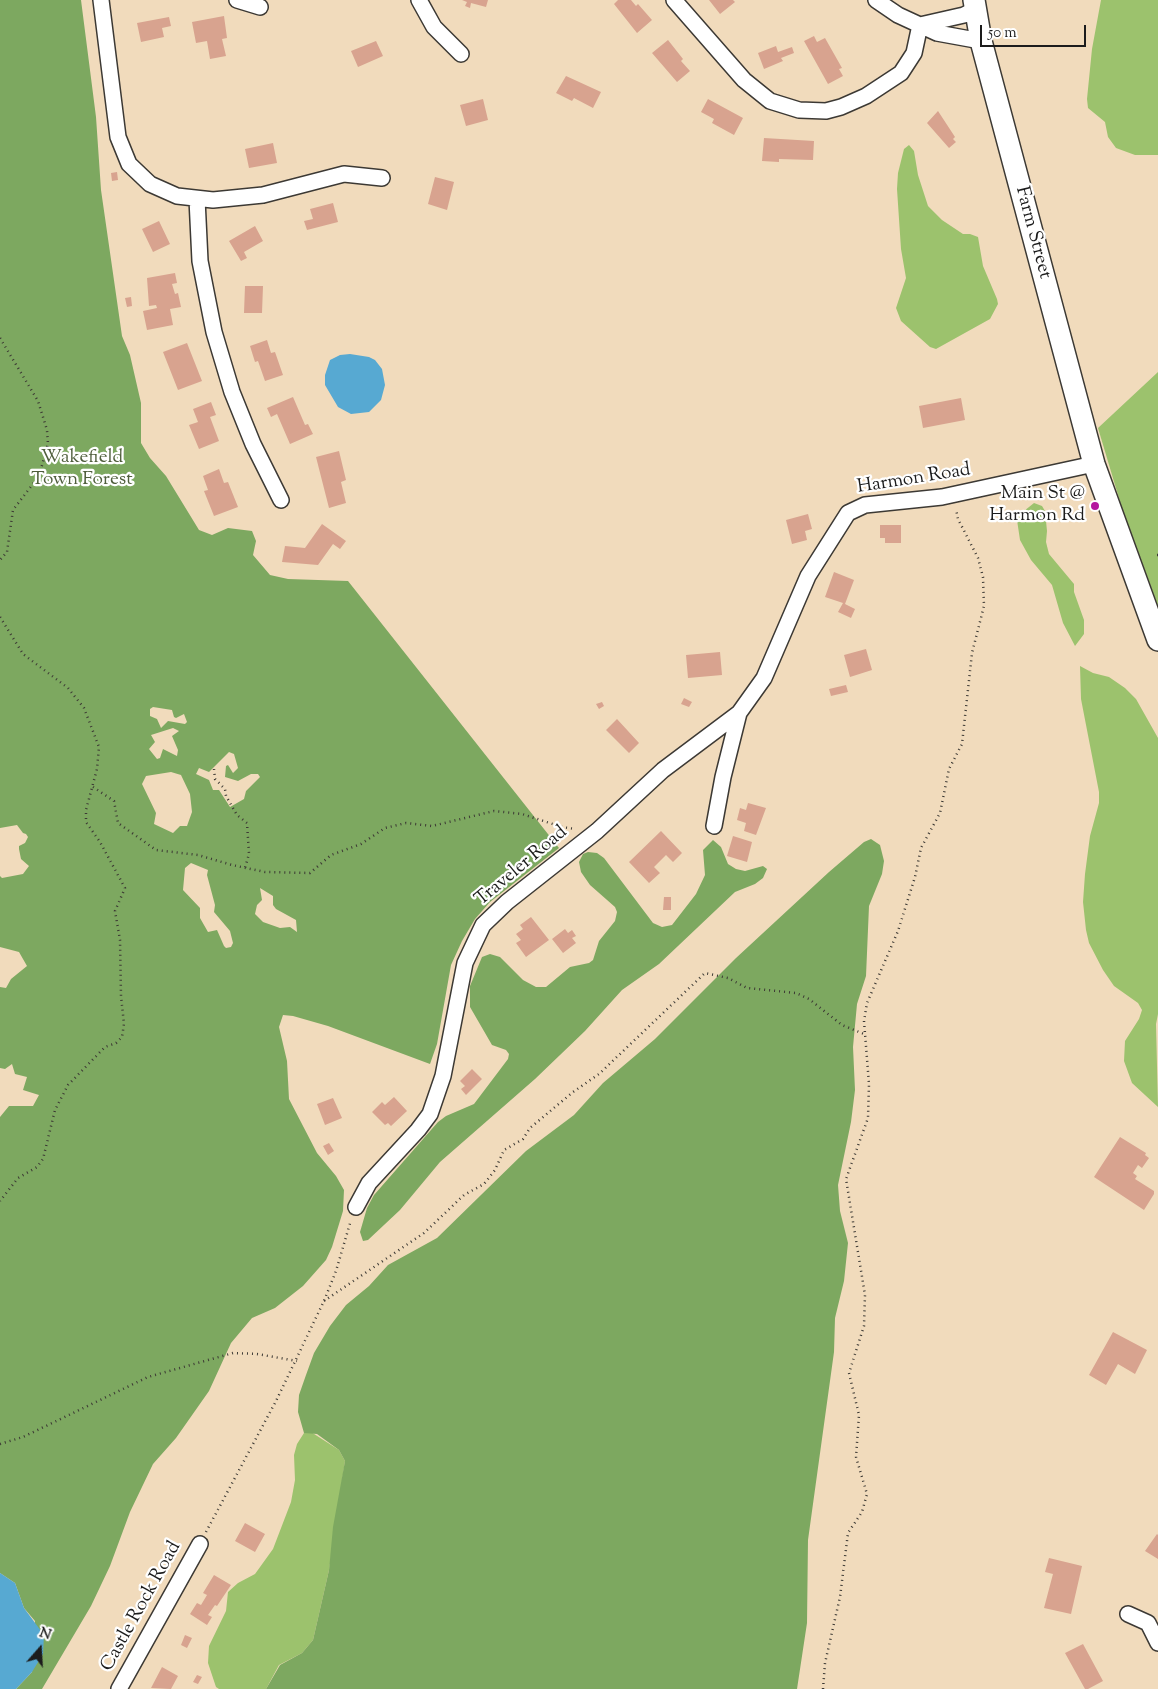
<!DOCTYPE html>
<style>
body{margin:0}
#map{position:relative;width:1158px;height:1689px;overflow:hidden;background:#f1dbbc;font-family:"Sorts Mill Goudy",serif}
canvas{display:block}
.north{position:absolute;left:15px;top:1624px;width:50px;height:50px;-webkit-text-stroke:4px #fff;paint-order:stroke;rotate:19deg;font-size:14px;font-weight:700;line-height:20px;text-align:center;color:#1c1c1c}
.north::after{content:'';display:block;margin:auto;width:18px;height:22px;background:#1c1c1c;clip-path:polygon(50% 0,100% 100%,50% 72%,0 100%)}
.scale{position:absolute;left:980px;top:25px;width:106px;height:22px;box-sizing:border-box;border:2px solid #1c1c1c;border-top:0;padding-left:6px;font-size:15px;line-height:18px;white-space:nowrap;color:#1c1c1c;-webkit-text-stroke:4px #fff;paint-order:stroke}
</style>
<div id="map">
<canvas width="1158" height="1689"></canvas>
<div class="north">N</div>
<div class="scale">50 m</div>
</div>
<script>
const ctx = document.querySelector('canvas').getContext('2d');
ctx.lineJoin = 'round';
function fillPath(path, color) { ctx.fillStyle = color; ctx.fill(path, 'evenodd'); }
const toPath = rows => new Path2D(rows.map(r => 'M' + r).join(''));
function trace(path, color, width, dash) { ctx.strokeStyle = color; ctx.lineWidth = width; ctx.lineCap = dash ? 'butt' : 'round'; ctx.setLineDash(dash || []); ctx.stroke(path); }
function drawText(font, color, halo, rows, align = 'center') {
  ctx.font = font + ' "Sorts Mill Goudy",serif'; ctx.lineWidth = 4.5; ctx.setLineDash([]); ctx.textBaseline = 'middle'; ctx.strokeStyle = halo; ctx.fillStyle = color; for (const [text, x, y, turn = 0] of rows) {
    ctx.save(); ctx.translate(x, y); ctx.rotate((+turn || 0) * Math.PI / 180); ctx.textAlign = isNaN(turn) ? turn : align; if (halo) ctx.strokeText(text, 0, 0); ctx.fillText(text, 0, 0); ctx.restore();
  }
}
fillPath(toPath([
 [1101,0,1158,0,1158,155,1135,155,1116,148,1108,137,1105,122,1088,108,1087,99,1092,49],
 [909,145,914,151,918,175,928,206,942,220,963,234,970,234,978,237,983,266,997,299,998,304,990,319,936,349,930,347,901,321,896,308,906,278,901,249,897,189,898,173,904,149],
 [1158,372,1158,606,1121,505,1098,428],
 [1034,503,1042,506,1045,511,1047,531,1046,542,1049,554,1074,584,1074,592,1084,620,1084,634,1075,646,1063,623,1052,585,1031,560,1020,540,1017,520,1024,511],
 [1080,666,1093,673,1109,677,1125,688,1136,699,1158,738,1158,1014,1156,1024,1158,1107,1132,1083,1124,1061,1125,1041,1139,1019,1142,1010,1138,1003,1114,986,1103,970,1089,943,1086,930,1083,902,1085,874,1090,836,1099,803,1099,792,1081,699],
 [311,1432,339,1450,345,1461,329,1570,313,1640,302,1653,279,1665,266,1689,219,1689,216,1687,208,1663,209,1646,226,1611,228,1592,238,1583,255,1574,273,1549,291,1502,295,1480,294,1455,297,1444,304,1433]
]), '#9cc26d');
fillPath(toPath([
 [0,0,81,0,96,117,101,190,122,336,130,355,141,403,141,443,150,458,166,476,199,530,212,535,228,528,252,531,256,541,253,555,270,575,288,579,348,581,559,848,490,902,475,919,462,941,451,965,437,1044,430,1064,328,1026,293,1016,283,1015,279,1027,287,1061,289,1099,317,1153,336,1176,344,1190,343,1211,332,1247,326,1260,303,1286,275,1308,252,1318,231,1343,209,1391,176,1438,153,1464,130,1512,110,1566,91,1606,42,1689,16,1689,32,1672,35,1621,24,1608,15,1583,0,1573,0,1117,9,1106,33,1106,39,1095,23,1090,27,1077,15,1074,12,1064,5,1069,0,1068,0,987,6,988,11,979,27,966,19,952,0,947,0,876,2,878,23,874,29,866,21,859,19,849,19,846,25,843,28,837,26,834,23,833,17,825,0,828],
 [153,707,172,710,174,717,176,718,184,714,187,722,185,724,168,721,161,728,157,719,150,716,150,709],
 [173,728,179,731,172,736,178,750,177,756,163,749,160,758,157,759,149,749,155,742,151,735],
 [229,752,234,754,238,768,233,773,228,765,226,766,225,777,238,781,251,774,258,774,260,777,246,791,244,799,230,807,219,790,213,790,209,780,196,774,199,768,209,772],
 [171,772,181,775,190,794,192,812,187,826,180,826,173,833,154,824,156,813,142,784,146,776],
 [191,863,208,870,207,875,215,905,214,912,230,931,233,943,231,947,226,948,224,946,217,930,208,932,200,918,200,908,183,890,185,868],
 [260,888,273,896,273,905,276,909,296,920,297,932,290,927,280,928,263,922,255,914,257,905,262,900],
 [871,839,880,845,884,861,882,874,869,906,866,976,857,1004,853,1047,855,1090,851,1122,838,1185,840,1211,848,1243,844,1281,835,1318,834,1352,808,1540,807,1623,797,1689,266,1689,280,1665,302,1653,313,1640,329,1570,333,1527,345,1461,339,1450,317,1434,304,1433,298,1412,299,1395,306,1375,314,1353,330,1326,346,1305,369,1286,388,1265,437,1238,526,1151,574,1115,603,1083,655,1039,736,958,829,872,864,842],
 [713,840,721,847,728,864,736,869,745,871,763,866,767,869,763,878,755,884,735,892,659,964,622,990,585,1031,535,1079,440,1162,400,1210,368,1240,363,1241,360,1232,367,1208,374,1195,438,1122,446,1116,474,1104,508,1059,509,1054,506,1050,492,1045,470,1007,470,986,482,957,490,954,500,957,523,980,536,987,546,987,570,967,589,963,593,960,599,941,615,921,617,912,615,907,590,885,581,872,579,862,583,854,588,852,597,853,604,858,653,923,662,927,672,925,696,894,705,875,703,850]
]), '#7da860');
fillPath(toPath([
 [350,354,369,357,375,360,382,369,385,385,381,400,369,412,351,414,338,407,325,385,325,375,330,360,340,355],
 [0,1573,15,1583,24,1608,44,1635,43,1654,32,1672,16,1689,0,1689]
]), '#57a9d2');
fillPath(toPath([
 [462,0,488,0,486,7,471,3,470,8,465,6,467,2],
 [618,0,631,0,636,6,638,4,652,20,637,33,614,4],
 [709,0,733,0,735,2,720,14],
 [224,16,227,38,222,39,226,56,210,59,207,41,196,43,192,22],
 [169,17,171,26,162,28,164,37,141,42,137,23],
 [814,36,817,42,825,38,842,68,839,69,843,76,828,84,804,41],
 [668,40,683,59,681,61,690,71,677,82,652,53],
 [376,41,383,56,358,67,351,51],
 [776,46,778,52,792,47,794,53,781,58,783,61,764,69,758,53],
 [566,76,601,92,593,108,574,98,572,101,556,93],
 [483,99,488,120,466,126,460,105],
 [708,99,743,118,734,135,712,123,714,119,701,112],
 [938,111,955,137,953,139,956,142,949,148,927,123],
 [764,138,814,141,813,160,779,159,779,162,762,161],
 [273,143,277,163,249,168,245,149],
 [117,172,118,180,112,181,111,173],
 [435,177,454,182,447,210,428,204],
 [333,203,338,222,307,230,304,221,313,219,310,209],
 [159,221,170,244,153,252,142,229],
 [255,226,263,241,244,252,247,258,241,261,229,241],
 [175,273,177,283,172,284,175,294,178,293,181,307,170,309,173,325,147,330,143,311,157,308,156,305,149,306,147,278],
 [245,286,263,286,262,313,244,313],
 [131,297,132,306,127,307,125,298],
 [267,340,271,353,275,352,283,375,265,381,258,361,255,362,250,346],
 [187,343,202,381,178,390,163,352],
 [293,397,305,425,308,424,313,434,290,444,277,414,271,417,267,408],
 [961,398,965,420,923,428,919,406],
 [211,402,216,415,210,417,219,441,199,449,189,425,198,422,193,409],
 [339,451,346,480,341,482,346,503,329,508,316,457],
 [219,469,224,483,228,482,238,507,214,516,204,491,208,490,203,476],
 [808,514,812,529,805,531,807,540,792,544,786,520],
 [322,524,346,541,340,549,333,544,318,565,282,562,285,546,305,548],
 [880,525,901,525,901,543,885,543,885,538,880,538],
 [834,572,854,580,845,604,855,609,851,618,838,612,843,603,825,597],
 [866,649,872,670,850,677,844,655],
 [720,652,722,675,688,678,686,655],
 [846,685,848,692,831,696,829,689],
 [684,698,692,702,689,707,681,704],
 [602,702,604,706,599,709,596,704],
 [617,719,639,743,629,753,606,730],
 [748,803,766,808,756,835,744,831,746,823,737,820,740,808,746,810],
 [661,831,682,853,673,862,666,855,654,867,660,873,649,883,629,862],
 [733,836,752,842,747,862,727,856],
 [664,897,671,897,671,910,663,910],
 [531,917,549,940,526,957,516,943,521,940,516,934,523,929,520,925],
 [565,929,568,933,572,930,576,936,572,938,576,943,563,953,552,939],
 [472,1069,482,1079,466,1095,461,1089,465,1086,460,1081],
 [394,1097,407,1111,391,1126,388,1123,385,1125,372,1112,382,1102,385,1105],
 [333,1098,342,1118,325,1125,317,1104],
 [1120,1137,1146,1153,1145,1155,1149,1158,1142,1168,1138,1165,1133,1173,1137,1176,1135,1179,1154,1191,1154,1194,1144,1210,1094,1177],
 [329,1143,334,1151,328,1155,323,1146],
 [1113,1332,1147,1350,1135,1374,1118,1364,1106,1385,1089,1375],
 [245,1523,265,1534,255,1552,235,1541],
 [1157,1534,1158,1535,1158,1559,1145,1551],
 [1049,1558,1082,1566,1071,1614,1044,1608,1053,1574,1045,1572],
 [214,1575,231,1585,217,1606,215,1605,208,1615,212,1617,207,1625,190,1614,197,1603,201,1605,207,1595,203,1593],
 [185,1635,192,1638,187,1648,181,1645],
 [1083,1644,1103,1681,1088,1689,1085,1689,1065,1653],
 [162,1667,178,1676,171,1689,151,1688],
 [197,1675,202,1677,198,1684,193,1682]
]), '#d8a38f');
const minor = toPath([
 [101,0,118,137,129,164,150,184,177,196,213,200,263,195,344,174,382,178],
 [237,0,260,7],
 [419,0,434,27,461,54],
 [674,0,744,80,770,101,799,110,826,111,841,107,866,96,901,73,914,53,920,25],
 [876,0,898,15,937,33,981,41],
 [920,25,964,15,976,9],
 [197,199,200,261,214,332,232,392,253,444,281,500],
 [714,826,723,777,739,713],
 [356,1207,369,1183,418,1130,430,1114,443,1076,465,963,483,925,507,902,597,831,663,770,739,713,764,678,808,576,848,513,865,505,942,497,1094,464],
 [1128,1614,1148,1623,1158,1643],
 [119,1689,200,1544]
]);
const secondary = toPath([
 [974,0,981,41,1094,464,1158,640]
]);
trace(minor, '#3c3934', 18);
trace(secondary, '#3c3934', 24);
trace(toPath([
 [0,338,38,401,47,430,48,444,39,476,13,510,7,552,0,560],
 [1157,555,1158,555],
 [0,617,23,654,68,688,84,708,99,747,97,769,86,810,86,822,100,842,125,888,115,911,120,940,121,996,124,1024,122,1037,116,1043,105,1047,68,1085,55,1110,43,1159,37,1167,18,1178,0,1201],
 [214,769,215,779,225,789,226,796,237,815,247,823,249,854,245,868],
 [93,787,114,801,118,823,156,850,198,855,232,865,265,872,310,873,331,855,361,844,385,828,406,823,432,826,494,811,522,814,562,827,575,829],
 [324,1301,424,1233,464,1195,484,1184,495,1170,504,1150,523,1139,530,1128,573,1092,599,1074,705,973,728,978,747,988,796,993,809,999,842,1025,864,1034],
 [0,1444,23,1437,148,1377,233,1353,257,1354,297,1361],
 [206,1532,276,1401,324,1301,336,1271,351,1220],
 [823,1689,825,1663,840,1597,848,1533,862,1512,867,1494,856,1457,859,1415,849,1373,864,1326,865,1295,846,1179,868,1118,869,1084,864,1021,867,1003,898,931,915,877,921,848,940,813,949,769,962,744,972,653,984,606,983,577,978,558,958,519,956,509]
]), '#3c3934', 2.5, [1, 4]);
trace(minor, '#fff', 15);
trace(secondary, '#fff', 21);
for (const [x, y, r, color] of [
 [1095,506,5,"#b5179e"]
]) { const dot = new Path2D(); dot.arc(x, y, r, 0, 2 * Math.PI); ctx.fillStyle = color; ctx.fill(dot); trace(dot, '#fff', 2); }
drawText('19px', '#1c1c1c', '#fff', [
 ["Farm Street",1032,233,75],
 ["Harmon Road",914,480,-9],
 ["Traveler Road",522,867,-40],
 ["Castle Rock Road",142,1607,-61]
]);
drawText('19px', '#4f5e3c', '#fff', [
 ["Wakefield",82,459],
 ["Town Forest",82,481]
]);
drawText('19px', '#1c1c1c', '#fff', [
 ["Main St @",1085,495],
 ["Harmon Rd",1085,517]
], 'right');
</script>
